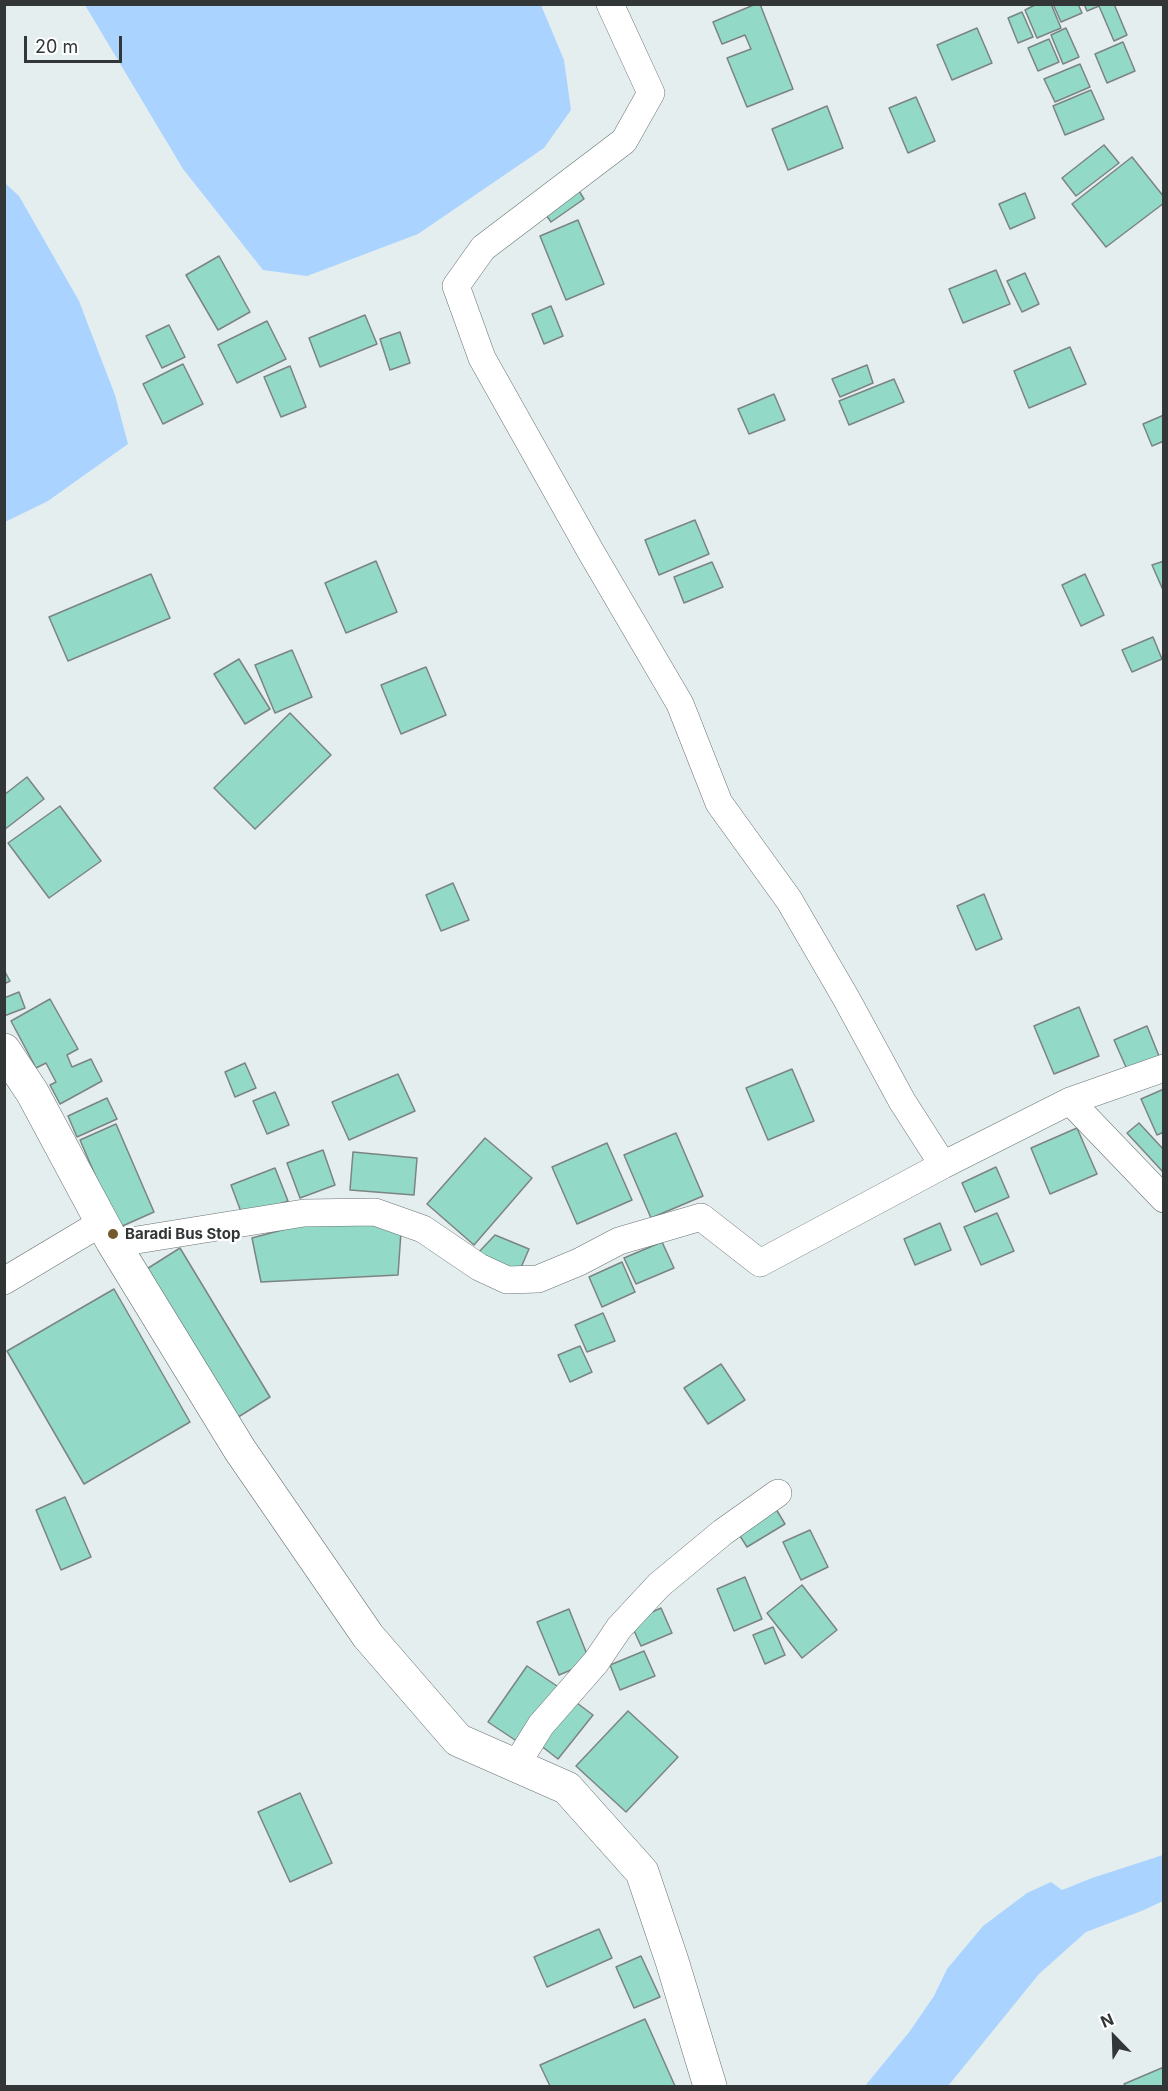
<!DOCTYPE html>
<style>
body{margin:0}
#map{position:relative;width:1168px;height:2091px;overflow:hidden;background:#e4eeef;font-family:Inter,sans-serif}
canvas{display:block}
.frame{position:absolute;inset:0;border:6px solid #323636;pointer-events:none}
.north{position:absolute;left:1084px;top:2007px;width:60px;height:60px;-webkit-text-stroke:4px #fff;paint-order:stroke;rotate:337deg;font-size:16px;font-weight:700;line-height:24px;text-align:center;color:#323636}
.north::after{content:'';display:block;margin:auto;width:21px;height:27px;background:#323636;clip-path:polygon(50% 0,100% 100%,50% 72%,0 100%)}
.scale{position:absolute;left:24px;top:36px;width:98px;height:27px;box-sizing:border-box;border:3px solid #323636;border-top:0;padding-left:8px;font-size:18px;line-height:21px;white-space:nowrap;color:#323636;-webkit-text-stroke:4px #fff;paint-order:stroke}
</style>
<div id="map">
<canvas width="1168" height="2091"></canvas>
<div class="frame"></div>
<div class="north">N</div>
<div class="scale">20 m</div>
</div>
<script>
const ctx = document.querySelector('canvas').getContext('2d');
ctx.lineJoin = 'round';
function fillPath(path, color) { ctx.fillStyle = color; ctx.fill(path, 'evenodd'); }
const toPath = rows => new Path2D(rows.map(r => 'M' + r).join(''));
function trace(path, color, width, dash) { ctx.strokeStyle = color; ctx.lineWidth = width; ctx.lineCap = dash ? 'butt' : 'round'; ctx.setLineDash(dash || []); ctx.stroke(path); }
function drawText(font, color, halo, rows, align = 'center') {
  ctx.font = font + ' Inter,sans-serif'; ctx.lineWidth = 4.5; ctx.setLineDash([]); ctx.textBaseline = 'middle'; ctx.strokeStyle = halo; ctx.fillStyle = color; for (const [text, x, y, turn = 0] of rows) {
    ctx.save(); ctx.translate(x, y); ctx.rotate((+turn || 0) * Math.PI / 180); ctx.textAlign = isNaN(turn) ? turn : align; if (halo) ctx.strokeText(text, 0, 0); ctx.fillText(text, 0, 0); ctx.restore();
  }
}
fillPath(toPath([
 [85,5,541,5,564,60,571,110,544,148,418,234,307,276,263,270,183,169],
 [5,183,19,196,79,301,115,395,128,444,48,501,5,522],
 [1163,1855,1163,1901,1144,1910,1086,1932,1039,1974,948,2086,865,2086,910,2031,934,1996,947,1969,983,1926,1027,1893,1051,1882,1062,1890,1092,1878]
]), '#aad3ff');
const building = toPath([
 [756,4,760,4,793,89,747,107,727,58,751,49,745,35,722,44,713,22,756,4],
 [1037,4,1051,4,1061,28,1037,38,1025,10,1037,4],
 [1053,4,1078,4,1082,13,1061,22,1053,4],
 [1084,4,1114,4,1127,35,1114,41,1099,6,1087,11,1084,4],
 [1022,12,1033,37,1018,43,1008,18,1022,12],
 [977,28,992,63,952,80,937,45,977,28],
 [1066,28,1079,57,1063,64,1051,35,1066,28],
 [1049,39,1059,62,1038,71,1028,48,1049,39],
 [1123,42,1135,71,1107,83,1095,54,1123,42],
 [1080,64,1090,87,1055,102,1044,79,1080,64],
 [1091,90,1104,119,1065,135,1053,106,1091,90],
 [916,97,935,141,908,153,889,108,916,97],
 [827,106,843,148,788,170,772,129,827,106],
 [1104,145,1119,163,1076,196,1062,178,1104,145],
 [1132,157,1164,197,1164,203,1106,247,1072,204,1132,157],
 [576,186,584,199,551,222,542,209,576,186],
 [1025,193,1035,218,1010,229,999,204,1025,193],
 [578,220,604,284,566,300,540,236,578,220],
 [219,256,250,312,218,330,186,275,219,256],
 [996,270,1010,304,963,323,949,289,996,270],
 [1025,273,1039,304,1022,312,1007,281,1025,273],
 [551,306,563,336,544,344,532,314,551,306],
 [365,315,377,344,320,367,309,338,365,315],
 [267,321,286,359,237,383,218,345,267,321],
 [169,325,185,357,162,368,146,336,169,325],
 [400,332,410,363,390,370,380,339,400,332],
 [1070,347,1086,384,1029,408,1014,371,1070,347],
 [183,364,203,404,163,424,143,384,183,364],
 [867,365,873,383,840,397,832,379,867,365],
 [290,366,306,407,281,417,264,377,290,366],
 [894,379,904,402,849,425,839,401,894,379],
 [774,394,785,420,749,434,738,409,774,394],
 [1164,415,1164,441,1152,446,1143,424,1164,415],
 [695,520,709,554,659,575,645,540,695,520],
 [376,561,397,612,346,633,325,583,376,561],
 [1164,561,1164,590,1163,590,1152,565,1164,561],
 [712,562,723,587,684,603,674,577,712,562],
 [151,574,170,618,68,661,49,617,151,574],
 [1085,574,1104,615,1081,626,1062,585,1085,574],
 [1153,637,1162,659,1132,672,1122,650,1153,637],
 [292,650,312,697,275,713,255,665,292,650],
 [239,659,270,709,245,724,214,674,239,659],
 [426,667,446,715,401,734,381,685,426,667],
 [290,713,331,755,255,829,214,788,290,713],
 [27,777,44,799,4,830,4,795,27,777],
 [60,806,101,861,49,898,8,843,60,806],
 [453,883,469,920,441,931,426,895,453,883],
 [984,894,1002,939,976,950,957,906,984,894],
 [4,970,10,981,4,984,4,970],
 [19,992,25,1008,4,1016,4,998,19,992],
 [50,999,78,1049,67,1055,72,1067,91,1059,102,1081,60,1104,50,1085,56,1082,46,1063,36,1068,11,1021,50,999],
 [1079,1007,1099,1056,1054,1074,1034,1026,1079,1007],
 [1147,1026,1161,1061,1129,1074,1114,1040,1147,1026],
 [245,1063,256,1088,235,1097,225,1072,245,1063],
 [792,1069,814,1121,768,1140,746,1088,792,1069],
 [398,1074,415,1111,349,1140,332,1102,398,1074],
 [1164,1089,1164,1132,1157,1135,1141,1099,1164,1089],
 [275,1092,289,1125,267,1134,253,1101,275,1092],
 [107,1098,117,1119,77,1137,68,1116,107,1098],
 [1139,1123,1164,1150,1164,1173,1127,1133,1139,1123],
 [116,1124,154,1212,118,1228,80,1140,116,1124],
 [1077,1128,1097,1174,1050,1194,1031,1148,1077,1128],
 [676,1133,703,1196,651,1218,624,1155,676,1133],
 [485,1138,532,1178,474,1245,427,1204,485,1138],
 [607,1143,632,1200,577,1224,552,1167,607,1143],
 [323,1150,335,1185,300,1198,287,1163,323,1150],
 [353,1152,417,1158,414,1195,350,1190,353,1152],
 [996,1167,1009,1197,975,1212,962,1183,996,1167],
 [275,1168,288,1201,243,1217,231,1185,275,1168],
 [997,1213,1014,1251,981,1265,964,1227,997,1213],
 [368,1219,401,1232,398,1275,261,1282,252,1238,316,1221,368,1219],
 [940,1223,951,1250,915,1265,904,1239,940,1223],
 [495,1235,529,1249,519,1272,477,1254,495,1235],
 [662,1242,674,1268,636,1284,624,1258,662,1242],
 [180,1248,270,1397,232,1421,142,1272,180,1248],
 [622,1262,635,1292,602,1307,589,1277,622,1262],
 [114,1289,190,1422,84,1484,7,1351,114,1289],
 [603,1313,615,1341,587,1352,575,1325,603,1313],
 [580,1346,592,1372,570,1382,558,1355,580,1346],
 [721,1364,745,1400,708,1424,684,1388,721,1364],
 [65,1497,91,1557,61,1570,36,1510,65,1497],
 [773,1504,785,1524,747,1547,735,1528,773,1504],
 [810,1530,828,1567,801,1580,783,1542,810,1530],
 [745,1577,762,1619,734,1631,717,1589,745,1577],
 [802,1585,837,1630,802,1658,767,1613,802,1585],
 [661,1608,672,1633,641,1646,630,1622,661,1608],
 [569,1609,590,1662,559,1675,537,1622,569,1609],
 [773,1627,785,1655,765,1664,753,1635,773,1627],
 [644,1651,655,1676,620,1690,610,1665,644,1651],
 [527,1666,563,1690,524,1746,488,1722,527,1666],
 [569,1697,593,1715,558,1759,535,1741,569,1697],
 [628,1711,678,1757,626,1812,576,1766,628,1711],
 [300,1793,332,1863,290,1882,258,1812,300,1793],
 [599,1929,612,1958,547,1987,534,1957,599,1929],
 [641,1956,660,1997,634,2008,616,1967,641,1956],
 [645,2019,675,2086,550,2086,540,2065,645,2019],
 [1164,2067,1164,2086,1126,2086,1124,2084,1164,2067]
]);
fillPath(building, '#92d9c8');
trace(building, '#7c8482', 1.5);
const street = toPath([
 [610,4,651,93,624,141,483,248,456,286,482,358,591,552,680,704,719,803,789,900,846,998,902,1101,943,1165],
 [1070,1101,1164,1199],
 [112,1241,137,1240,304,1213,375,1212,423,1229,479,1267,507,1280,538,1279,579,1262,619,1241,701,1217,760,1263,943,1165,1070,1101,1164,1068],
 [4,1281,101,1223],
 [516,1765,541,1725,596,1662,619,1628,659,1585,723,1532,778,1493]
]);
const secondary = toPath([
 [4,1050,32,1092,112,1241,240,1450,368,1636,458,1740,567,1788,642,1872,672,1961,710,2086]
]);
trace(street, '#6a7373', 28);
trace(secondary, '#6a7373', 34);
trace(street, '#fff', 27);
trace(secondary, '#fff', 33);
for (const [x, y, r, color] of [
 [113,1234,6,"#755a2c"]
]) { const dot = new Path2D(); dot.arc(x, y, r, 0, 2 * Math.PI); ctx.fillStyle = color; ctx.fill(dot); trace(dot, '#fff', 2); }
drawText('bold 15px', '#323636', '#fff', [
 ["Baradi Bus Stop",125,1234]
], 'left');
</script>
